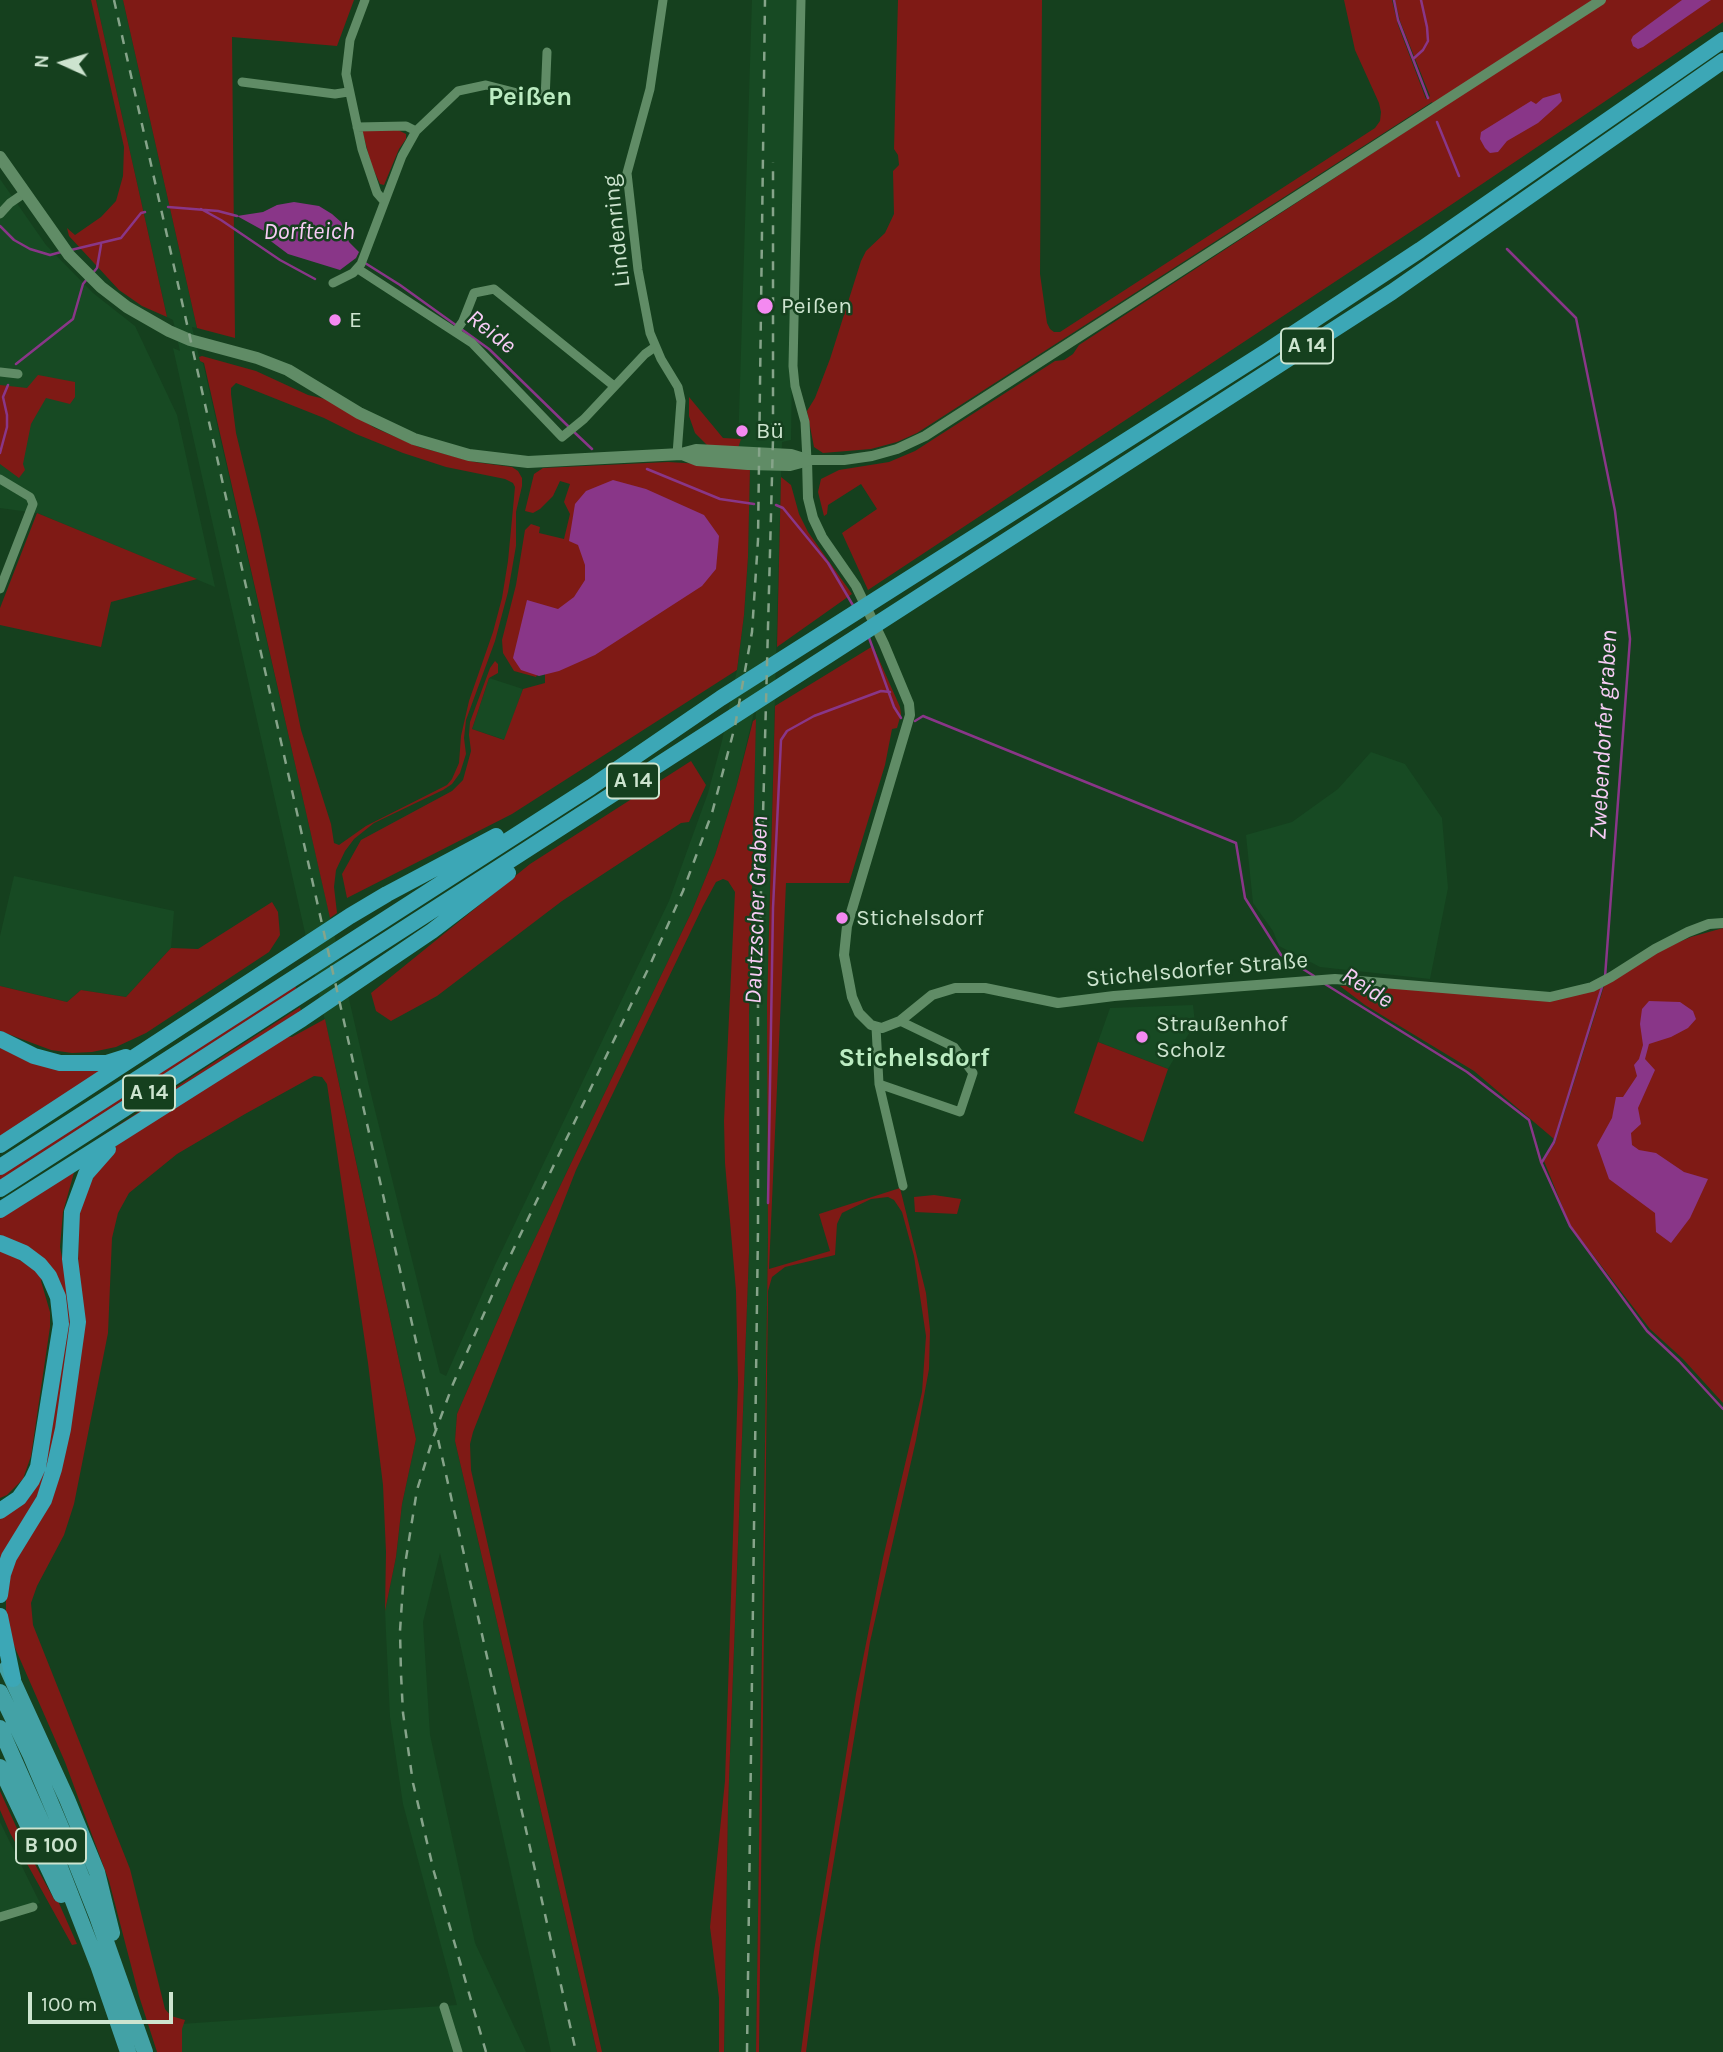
<!DOCTYPE html>
<meta charset="utf-8">
<style>
body{margin:0}
#map{position:relative;width:1723px;height:2052px;overflow:hidden;background:#15401e;font-family:Karla,sans-serif}
canvas{display:block}
.north{position:absolute;left:28px;top:28px;width:70px;height:70px;-webkit-text-stroke:5px #15401e;paint-order:stroke;rotate:274deg;font-size:19px;font-weight:700;line-height:28px;text-align:center;color:#cde4cf}
.north::after{content:'';display:block;margin:auto;width:24px;height:32px;background:#cde4cf;clip-path:polygon(50% 0,100% 100%,50% 72%,0 100%)}
.scale{position:absolute;left:28px;top:1992px;width:145px;height:32px;box-sizing:border-box;border:4px solid #cde4cf;border-top:0;padding-left:9px;font-size:21px;line-height:24px;white-space:nowrap;color:#cde4cf;-webkit-text-stroke:5px #15401e;paint-order:stroke}
</style>
<div id="map">
<canvas width="1723" height="2052"></canvas>
<div class="north">N</div>
<div class="scale">100 m</div>
</div>
<script>
const ctx = document.querySelector('canvas').getContext('2d');
ctx.lineJoin = 'round';
function fillPath(path, color) { ctx.fillStyle = color; ctx.fill(path, 'evenodd'); }
const toPath = rows => new Path2D(rows.map(r => 'M' + r).join(''));
function trace(path, color, width, dash) { ctx.strokeStyle = color; ctx.lineWidth = width; ctx.lineCap = dash ? 'butt' : 'round'; ctx.setLineDash(dash || []); ctx.stroke(path); }
function drawText(font, color, halo, rows, align = 'center') {
  ctx.font = font + ' Karla,sans-serif'; ctx.lineWidth = 5; ctx.setLineDash([]); ctx.textBaseline = 'middle'; ctx.strokeStyle = halo; ctx.fillStyle = color; for (const [text, x, y, turn = 0] of rows) {
    ctx.save(); ctx.translate(x, y); ctx.rotate((+turn || 0) * Math.PI / 180); ctx.textAlign = isNaN(turn) ? turn : align; if (halo) ctx.strokeText(text, 0, 0); ctx.fillText(text, 0, 0); ctx.restore();
  }
}
fillPath(toPath([
 [96,0,123,0,197,328,192,327,200,361,203,363,369,1086,440,1373,446,1376,495,1265,669,901,708,793,722,741,737,670,744,615,748,557,750,450,738,448,752,0,797,0,791,440,782,442,770,880,768,1238,756,2052,724,2052,728,1806,749,1253,749,1014,756,704,736,788,715,855,692,911,516,1278,457,1414,455,1441,597,2052,551,2052,440,1553,423,1622,430,1735,475,1943,526,2052,162,2052,152,2026,457,2005,403,1804,390,1717,385,1611,396,1557,402,1504,416,1439,341,1092,173,348,180,351,173,320,167,317],
 [0,179,46,245,93,293,135,326,177,415,215,587,37,513,0,508],
 [489,678,523,689,505,740,472,729],
 [1371,752,1405,764,1442,818,1448,888,1430,979,1320,967,1279,946,1273,931,1253,903,1246,835,1292,822,1338,789],
 [14,876,174,911,171,948,126,997,81,990,67,1002,0,986,0,936],
 [1193,1005,1195,1023,1168,1069,1098,1042,1110,1008],
 [0,1822,40,1903,0,1915]
]), '#174a23');
fillPath(toPath([
 [91,0,96,0,167,317,142,306,119,290,69,236,67,228,75,235,101,217,116,201,123,176,124,147],
 [123,0,354,0,337,46,232,37,235,338,197,328],
 [898,0,1042,0,1040,274,1047,323,1050,329,1054,332,1060,332,1375,128,1380,121,1381,112,1379,103,1355,50,1344,0,1392,0,1398,25,1426,99,1430,96,1400,21,1395,0,1723,0,1723,22,1427,221,868,590,842,533,877,509,861,484,828,505,827,514,824,516,818,492,821,479,839,470,889,462,915,451,1055,361,1064,360,1073,354,1079,345,1437,111,1432,102,917,433,897,442,871,449,823,453,814,447,807,411,815,398,830,359,861,261,866,251,885,233,894,214,893,171,899,165,898,155,894,149],
 [362,130,398,130,406,134,406,139,399,149,384,185,380,184,371,164],
 [202,356,256,371,308,395,329,400,375,428,419,447,474,462,512,467,518,471,522,478,522,486,516,512,516,546,508,592,495,641,466,720,464,738,466,754,460,773,452,784,443,790,374,823,354,839,345,851,336,870,334,887,337,913,330,918,204,363,200,361,199,357],
 [236,383,324,418,356,434,403,453,446,467,505,479,513,483,515,487,508,561,502,598,493,632,469,701,461,736,459,763,452,779,447,785,366,826,339,845,334,843,331,824,301,730,260,531,236,433,231,394,231,388],
 [38,375,75,382,75,397,70,404,46,398,31,424,23,464,25,470,19,478,0,464,0,385,27,388],
 [689,397,723,438,741,439,738,448,709,447,695,433,689,416],
 [668,462,750,467,748,557,744,615,737,670,512,814,347,898,342,874,361,840,452,791,463,780,471,751,469,735,470,722,490,668,495,661,498,664,498,673,489,678,472,729,504,740,523,689,545,683,545,671,700,584,584,555,588,571,585,586,536,677,514,671,503,653,502,640,516,585,525,530,531,524,540,527,539,533,564,539,570,514,564,502,570,484,560,481,553,496,540,509,533,513,525,511,534,474,543,468],
 [781,477,791,485,799,514,808,532,852,594,777,647],
 [37,513,197,579,111,602,101,647,0,625,0,608],
 [873,646,900,707,901,714,897,728,892,729,885,765,849,883,786,883,769,1269,830,1251,819,1214,900,1188,926,1293,930,1330,929,1369,916,1440,870,1642,821,1938,806,2052,801,2052,814,1951,856,1694,883,1558,922,1392,926,1336,914,1256,902,1212,894,1200,888,1197,871,1199,842,1213,837,1224,835,1255,785,1267,772,1277,768,1291,759,2052,756,2052,768,1238,767,1005,775,706],
 [756,719,749,1014,749,1253,728,1806,724,2052,719,2052,719,1998,710,1927,725,1781,738,1382,736,1291,725,1163,724,1121,735,892,728,881,723,879,716,882,703,906,576,1170,473,1432,470,1444,471,1470,602,2052,597,2052,455,1441,457,1414,516,1278,692,911,715,855,736,788,753,721],
 [691,761,706,785,689,822,681,823,562,901,437,996,391,1021,376,1011,371,993,530,864],
 [272,902,278,912,280,935,269,952,146,1033,116,1047,92,1052,72,1053,51,1050,0,1031,0,986,67,1002,81,990,126,997,171,948,198,949],
 [1723,928,1723,1403,1683,1359,1650,1329,1570,1225,1544,1161,1555,1143,1605,983,1658,951,1691,937],
 [295,982,296,990,0,1182,0,1173],
 [1361,985,1509,998,1602,985,1554,1139,1474,1071,1365,1005,1340,986],
 [300,1007,301,1011,81,1150,219,1059],
 [325,1019,416,1439,402,1504,396,1557,385,1611,386,1552,383,1485,368,1363,327,1084,322,1077,314,1076,245,1114,177,1154,129,1193,118,1213,112,1238,108,1333,74,1504,64,1535,37,1586,31,1603,33,1625,130,1869,165,2009,171,2016,185,2020,182,2029,182,2052,157,2052,139,1996,109,1881,65,1762,12,1641,6,1615,6,1599,11,1572,17,1558,44,1508,78,1273,79,1199,112,1149,122,1141,282,1036,292,1037],
 [1098,1042,1168,1069,1143,1142,1074,1113],
 [0,1043,112,1067,0,1139],
 [75,1169,63,1212,60,1247,70,1300,70,1341,53,1446,48,1470,34,1503,0,1564,0,1514,33,1487,61,1292,0,1239,0,1217],
 [934,1195,961,1199,957,1214,915,1212,914,1197],
 [0,1247,44,1276,41,1281,50,1312,50,1327,31,1456,23,1479,7,1495,0,1498],
 [0,1791,25,1846,55,1901,58,1901,77,1944,72,1945,10,1833,0,1810]
]), '#7f1a15');
fillPath(toPath([
 [1682,0,1711,0,1643,47,1638,49,1633,46,1631,40,1633,36],
 [1560,93,1562,101,1557,106,1538,123,1507,141,1498,152,1490,153,1485,148,1480,139,1481,132,1531,101,1536,104,1543,98],
 [294,202,319,206,332,214,341,222,349,242,359,252,356,258,340,270,288,254,268,239,266,232,237,216,263,212,277,205],
 [613,480,646,489,704,515,719,536,716,569,702,586,595,655,559,671,539,676,521,670,513,658,527,600,558,609,574,597,585,580,585,565,578,545,569,541,575,504,586,491],
 [1649,1001,1680,1002,1693,1011,1696,1019,1688,1028,1671,1037,1649,1044,1645,1059,1655,1070,1638,1108,1641,1124,1631,1133,1632,1145,1639,1150,1656,1153,1684,1172,1708,1179,1690,1218,1671,1243,1656,1232,1655,1213,1609,1179,1597,1145,1612,1118,1616,1097,1623,1097,1637,1076,1634,1065,1639,1059,1643,1045,1640,1024,1642,1009]
]), '#893688');
trace(toPath([
 [1394,0,1398,20,1428,98],
 [1413,59,1423,50,1428,41,1427,27,1421,0],
 [1437,122,1459,176],
 [168,207,218,211,237,216],
 [201,209,221,220,280,260,315,279],
 [0,226,14,240,30,249,50,255,61,252],
 [1507,249,1576,318,1615,511,1630,639,1605,977],
 [71,250,121,238,141,213,145,212],
 [365,263,400,285,489,349,569,427],
 [92,274,97,268,101,245],
 [16,364,73,319,83,284,87,279],
 [574,432,592,449],
 [0,453,7,427,7,415,3,397,8,385],
 [647,469,720,499,754,504],
 [776,505,783,508,828,563,854,607],
 [868,635,894,707,901,718],
 [915,721,923,716,1236,843,1245,898,1281,955,1314,976],
 [1325,984,1467,1072,1529,1120,1541,1162,1570,1226,1647,1331,1679,1361,1723,1409],
 [1542,1162,1554,1142,1602,987],
 [768,1203,773,908,781,740,787,731,814,716,881,691,890,692]
]), '#893688', 2.5);
trace(toPath([
 [365,0,350,40,346,74,362,149,377,193,384,201],
 [663,0,650,89,627,173,638,270,650,333,661,359,678,387,681,401,677,454],
 [801,0,793,366,795,386,805,422,807,460],
 [242,82,335,94,348,92],
 [357,127,406,126,416,131],
 [0,214,10,203,26,192],
 [358,269,472,343,562,437,584,419,645,354,655,347],
 [333,283,353,273,361,264,402,156,416,131,458,91,486,85,545,100,547,52],
 [456,331,463,321,474,293,494,289,614,386],
 [0,372,18,374],
 [0,479,30,497,33,504,0,589],
 [876,1027,879,1084,903,1186],
 [879,1084,960,1112,973,1073,954,1047,900,1021],
 [0,1917,33,1907],
 [444,2007,458,2052]
]), '#608c66', 9);
trace(toPath([
 [1601,0,925,436,897,449,872,456,844,460,807,460,808,498,813,518,822,537,856,586,884,644,909,704,910,715,847,926,844,955,852,997,859,1013,871,1025,882,1028,900,1021,932,995,955,988,985,988,1058,1003,1114,996,1335,979,1550,997,1592,987,1611,977,1655,949,1688,932,1709,924,1723,923]
]), '#608c66', 10);
trace(toPath([
 [0,157,69,255,101,287,127,307,169,331,190,340,257,358,288,370,359,413,414,439,469,455,528,462,681,454,696,450,791,455,807,460],
 [682,454,697,460,748,464,790,465,805,461]
]), '#608c66', 12);
trace(toPath([
 [7,1668,67,1799,97,1872,112,1933],
 [0,1692,30,1754,72,1853,97,1916,145,2052],
 [0,1728,49,1839,98,1965,128,2052],
 [0,1767,61,1895]
]), '#43a2a6', 16);
trace(toPath([
 [0,1039,34,1056,60,1063,107,1063,126,1057],
 [0,1145,350,916,387,894,496,836],
 [0,1167,591,787,721,698,1267,351,1420,250,1723,40],
 [0,1189,1392,292,1723,61],
 [0,1210,302,1019,432,931,508,873],
 [0,1243,24,1253,40,1265,49,1276,58,1297,61,1324,38,1467,32,1480,19,1498,0,1511],
 [0,1595,3,1574,9,1557,44,1500,54,1469,63,1429,78,1322,70,1259,72,1212,86,1174,108,1149],
 [0,1616,13,1679]
]), '#3ca7b6', 16);
trace(toPath([
 [114,0,576,2052],
 [486,2052,434,1872,413,1783,403,1713,401,1674,400,1631,404,1571,417,1490,433,1438,453,1384,501,1275,650,965,683,891,712,813,735,726,752,632,758,540,765,0],
 [747,2052,758,1228,758,1004,773,439,773,162]
]), '#86a48a', 2.5, [9, 9]);
for (const [x, y, r, color] of [
 [765,306,9,"#f489f1"],
 [335,320,7,"#f489f1"],
 [742,431,7,"#f489f1"],
 [842,918,7,"#f489f1"],
 [1142,1037,7,"#f489f1"]
]) { const dot = new Path2D(); dot.arc(x, y, r, 0, 2 * Math.PI); ctx.fillStyle = color; ctx.fill(dot); trace(dot, '#15401e', 2.5); }
for (const [x, y, w] of [
 [1307,346,52],
 [633,781,52],
 [149,1093,52],
 [51,1846,70]
]) { const box = new Path2D(); box.roundRect(x - w / 2, y - 17.5, w, 35, 5); ctx.fillStyle = '#15401e'; ctx.fill(box); trace(box, '#cde4cf', 2); }
drawText('bold 21px', '#cde4cf', null, [
 ["A 14",1307,346],
 ["A 14",633,781],
 ["A 14",149,1093],
 ["B 100",51,1846]
]);
drawText('23px', '#cde4cf', '#15401e', [
 ["Lindenring",617,231,-96],
 ["Stichelsdorfer Straße",1197,970,-5]
]);
drawText('23px', '#cde4cf', '#15401e', [
 ["Peißen",781,306],
 ["E",349,320],
 ["Bü",756,431],
 ["Stichelsdorf",856,918],
 ["Straußenhof",1156,1024],
 ["Scholz",1156,1050]
], 'left');
drawText('italic 24px', '#f8ccf6', '#15401e', [
 ["Dorfteich",309,232],
 ["Reide",491,332,38],
 ["Zwebendorfer graben",1604,735,-87],
 ["Dautzscher Graben",757,910,-88],
 ["Reide",1367,988,32]
]);
drawText('bold 26px', '#bcecc2', '#15401e', [
 ["Peißen",530,98],
 ["Stichelsdorf",914,1059]
]);
</script>
